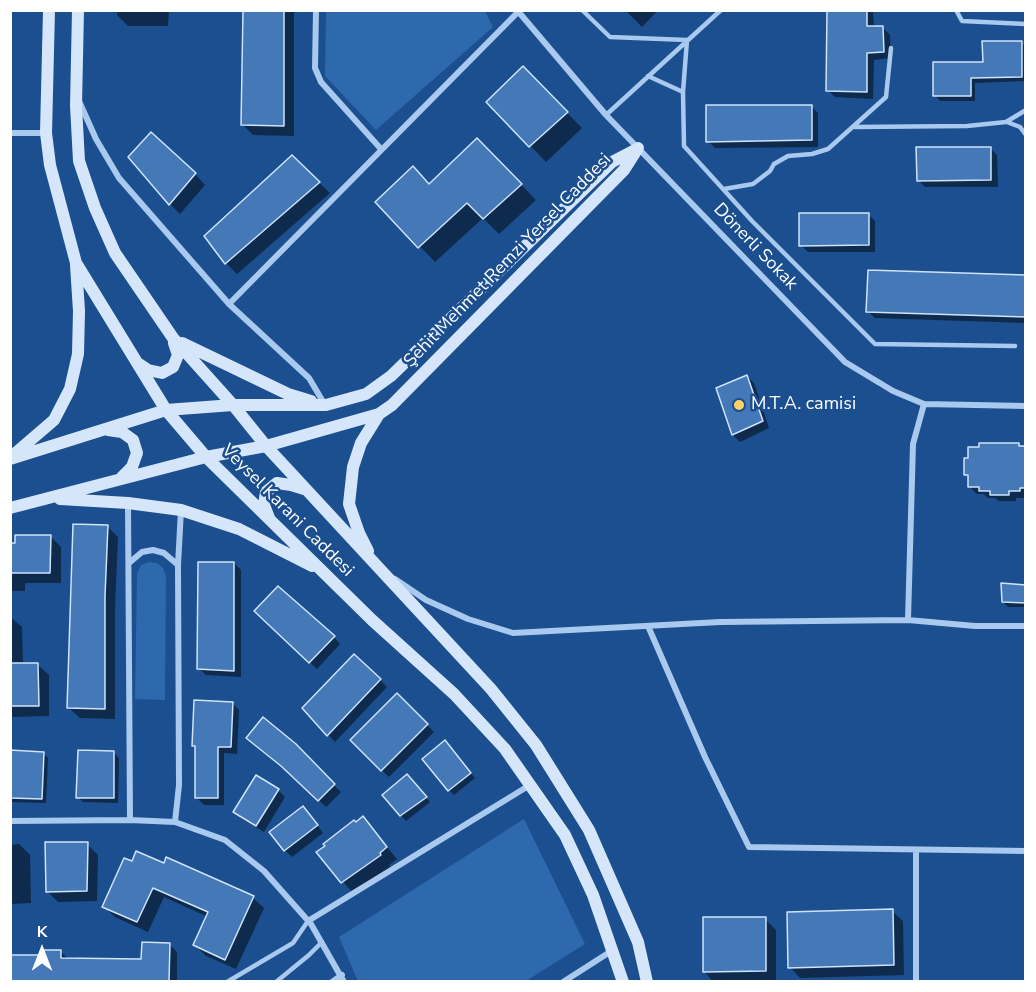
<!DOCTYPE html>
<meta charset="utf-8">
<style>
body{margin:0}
#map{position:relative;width:1036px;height:992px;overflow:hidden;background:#1b4f8f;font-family:"Nunito Sans",sans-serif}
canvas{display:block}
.frame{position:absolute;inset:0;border:12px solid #fff;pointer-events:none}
.north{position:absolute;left:12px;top:920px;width:60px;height:60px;-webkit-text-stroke:4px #1b4f8f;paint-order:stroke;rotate:0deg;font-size:16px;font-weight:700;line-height:24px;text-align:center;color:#fff}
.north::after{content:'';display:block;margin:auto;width:21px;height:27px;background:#fff;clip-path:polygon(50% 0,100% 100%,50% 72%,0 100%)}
</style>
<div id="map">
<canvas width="1036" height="992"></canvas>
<div class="frame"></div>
<div class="north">K</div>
</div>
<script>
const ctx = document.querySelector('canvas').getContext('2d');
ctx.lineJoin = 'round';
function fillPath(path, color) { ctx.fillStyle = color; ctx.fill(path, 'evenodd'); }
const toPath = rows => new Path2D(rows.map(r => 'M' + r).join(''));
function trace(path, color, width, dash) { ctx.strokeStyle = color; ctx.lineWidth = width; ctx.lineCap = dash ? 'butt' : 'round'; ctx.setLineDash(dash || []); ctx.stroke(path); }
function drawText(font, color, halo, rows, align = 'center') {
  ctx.font = font + ' "Nunito Sans",sans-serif'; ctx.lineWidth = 5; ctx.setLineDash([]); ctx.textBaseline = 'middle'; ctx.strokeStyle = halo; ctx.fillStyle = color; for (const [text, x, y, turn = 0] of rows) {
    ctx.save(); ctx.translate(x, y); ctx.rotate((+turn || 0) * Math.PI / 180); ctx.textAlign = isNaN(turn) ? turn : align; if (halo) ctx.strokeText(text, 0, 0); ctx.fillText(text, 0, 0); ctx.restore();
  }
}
fillPath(toPath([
 [326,11,485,11,493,27,376,130,325,76],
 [149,562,157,563,163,568,166,576,165,700,135,699,137,573,141,565],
 [524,819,585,944,526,981,358,981,339,937]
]), '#2e69ad');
fillPath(toPath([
 [118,10,169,10,168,26,128,26,117,15],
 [244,10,294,10,294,136,253,135,242,124],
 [625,10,658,10,642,27],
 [828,10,873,10,874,28,883,28,890,35,891,58,874,60,873,99,835,97,828,90],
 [1021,42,1026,47,1026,81,975,83,975,101,940,101,935,95,984,63],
 [523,68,582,128,546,162,488,102],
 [811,106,818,113,818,147,715,148,708,141],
 [990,148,997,155,998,187,925,187,918,180],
 [492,155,536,200,499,234,483,218,435,262,377,202,430,185],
 [292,157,330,193,237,274,226,263,206,236],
 [195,174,205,185,180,214,170,204],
 [868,214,875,221,875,252,808,252,801,245],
 [1026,276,1026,323,875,318,868,311],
 [747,376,754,383,769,428,740,442,733,435,718,389],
 [1018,444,1021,447,1026,447,1026,498,1016,498,1016,501,999,501,995,498,988,498,984,494,977,494,970,487,970,478,966,475],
 [107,526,118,537,115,608,115,719,80,718,69,708],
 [50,536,61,547,61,583,25,583,25,591,10,591,10,544],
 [234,563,241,570,241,677,206,675,199,668],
 [1026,586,1026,607,1008,607,1003,602],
 [256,611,334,637,340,644,317,669],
 [10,617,22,627,23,665,38,665,49,675,49,716,13,717,10,715],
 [380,680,387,687,335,742,304,708],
 [397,696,434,732,389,777,352,740],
 [232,703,239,710,237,754,224,753,224,805,204,805,197,798,197,748,193,745],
 [294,746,341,792,326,807,290,773],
 [450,748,475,778,454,795,449,790],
 [10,752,43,753,48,758,46,803,10,802],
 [114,753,119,758,118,803,83,802,78,797],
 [412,781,430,802,406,821,384,795],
 [278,790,285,797,264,832,242,819,235,812],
 [310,815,323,833,292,857,285,850],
 [363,818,397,859,389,865,391,867,353,893,318,853],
 [19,844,30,855,31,903,10,904,10,845],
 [87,844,98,855,97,901,58,902,48,892],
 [132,863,253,898,264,908,236,969,206,956,195,945,208,917,164,897,148,932,115,917,104,906],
 [892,911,903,921,904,975,800,978,790,967],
 [765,919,776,930,776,982,713,982,704,971],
 [169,944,177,952,177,982,10,982,10,957,45,957,60,951,68,959,143,960]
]), '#0007');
const building = toPath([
 [243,10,284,10,284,126,241,125,243,10],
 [827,10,867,10,867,26,883,26,884,52,867,53,867,92,826,91,827,10],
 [982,41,1022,41,1022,77,971,78,971,96,933,96,933,62,983,62,982,41],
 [523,66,568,112,529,147,486,102,523,66],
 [706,105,812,105,812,140,706,142,706,105],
 [151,132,196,173,169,205,128,157,151,132],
 [477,138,522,184,483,219,467,203,418,248,375,202,413,166,429,184,477,138],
 [916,147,991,147,991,180,917,181,916,147],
 [292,155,320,182,225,264,204,236,292,155],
 [799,213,869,213,869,245,799,246,799,213],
 [868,270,1026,275,1026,317,866,312,868,270],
 [747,375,763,421,732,435,716,388,747,375],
 [979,443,1019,443,1019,446,1026,446,1026,488,1020,488,1020,491,1009,491,1009,495,990,495,990,491,979,491,979,487,968,487,968,475,964,475,964,458,968,458,968,447,979,447,979,443],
 [73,524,108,525,105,596,105,709,67,708,73,524],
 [15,535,51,535,50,573,10,573,10,543,15,543,15,535],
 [198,562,234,562,234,671,197,669,198,562],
 [1001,583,1026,585,1026,603,1002,602,1001,583],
 [278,586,335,636,309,663,254,611,278,586],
 [354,654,381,679,327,736,302,708,354,654],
 [10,663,38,663,39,706,10,706,10,663],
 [397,693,428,724,381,771,350,740,397,693],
 [194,700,233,702,231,747,218,747,218,798,195,798,195,746,192,746,194,700],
 [263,717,296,744,335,784,318,801,281,766,246,738,263,717],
 [445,740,471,773,448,791,422,759,445,740],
 [10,750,44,752,42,799,10,798,10,750],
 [78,750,114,751,114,798,76,798,78,750],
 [407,774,427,797,400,816,382,795,407,774],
 [256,775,279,789,256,826,233,812,256,775],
 [303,806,318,825,284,851,269,832,303,806],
 [363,816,387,847,380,853,381,855,341,883,316,852,325,846,323,844,354,820,356,822,363,816],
 [45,842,88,842,87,891,46,892,45,842],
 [136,851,164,863,166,857,254,896,225,960,193,945,208,912,153,888,137,922,102,907,124,858,132,861,136,851],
 [893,909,894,965,788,968,787,912,893,909],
 [703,917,766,917,766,971,703,972,703,917],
 [142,942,170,943,169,981,10,981,10,955,44,955,44,950,61,950,61,958,141,959,142,942]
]);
fillPath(building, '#4478b7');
trace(building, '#cfe3fa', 1.5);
trace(toPath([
 [582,10,610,37,687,40,683,92,684,146,752,221,875,344,1015,346],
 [956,10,962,21,1026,24],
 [648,76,683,92],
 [606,115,721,10],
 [1007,122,1020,127,1026,135],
 [855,127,967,126,1006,122,1026,110],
 [724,189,753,184,770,171,774,164,788,156,812,154,828,149,886,97,891,48],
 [227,982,293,943,308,921],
 [276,982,309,955,322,942]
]), '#a9c9ee', 4.5);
trace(toPath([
 [316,10,315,68,321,82,381,149],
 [517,10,606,115,845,362,893,391,924,404,1026,406],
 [79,101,96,139,119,178,229,304,309,378,325,405],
 [10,133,46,133],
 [229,304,518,12],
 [128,503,130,820],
 [129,563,142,552,153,550,164,553,178,565],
 [395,579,426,600,468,619,513,633,720,622,908,620,975,626,1026,626],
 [908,620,913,444,924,404],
 [648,626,705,757,749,847,1026,851],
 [10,821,130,820,175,822,225,840,264,871,311,924,344,982],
 [175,822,179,785,178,565,181,510],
 [916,850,916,982],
 [308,921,530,785],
 [332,982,342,975],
 [563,982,613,950]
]), '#a9c9ee', 6);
trace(toPath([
 [49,10,46,133,50,165,76,263,166,410,206,457,372,620,454,694,505,749,565,835,593,895,623,982],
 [78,10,76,106,79,161,95,208,115,253,173,338,233,405,266,446,491,689,536,745,589,830,638,942,647,982],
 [182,343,288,394,311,401],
 [139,364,148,370,162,373,173,367,178,355,174,343],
 [108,430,122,432,133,440,137,453,132,467,122,477],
 [11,457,54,420,70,389,78,354,79,311,76,265],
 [10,459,166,410,233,405,326,405,366,394,391,376,612,162,637,149],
 [60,499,128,503,181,510,239,529,312,566],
 [10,508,206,457,266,446,379,414,392,405,624,170,638,148],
 [269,518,264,505,266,492,277,483,291,485,304,489],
 [368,551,359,533,349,504,353,467,361,443,379,414]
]), '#d6e6fa', 12);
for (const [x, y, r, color] of [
 [739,405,6,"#ffd166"]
]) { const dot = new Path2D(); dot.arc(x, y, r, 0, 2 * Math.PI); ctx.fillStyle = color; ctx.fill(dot); trace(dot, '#1b4f8f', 2); }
drawText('18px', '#fff', '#1b4f8f', [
 ["Dönerli Sokak",755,247,46],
 ["Şehit Mehmet Remzi Yersel Caddesi",508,261,-46],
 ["Veysel Karani Caddesi",287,511,45]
]);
drawText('18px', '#fff', '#1b4f8f', [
 ["M.T.A. camisi",751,405]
], 'left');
</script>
